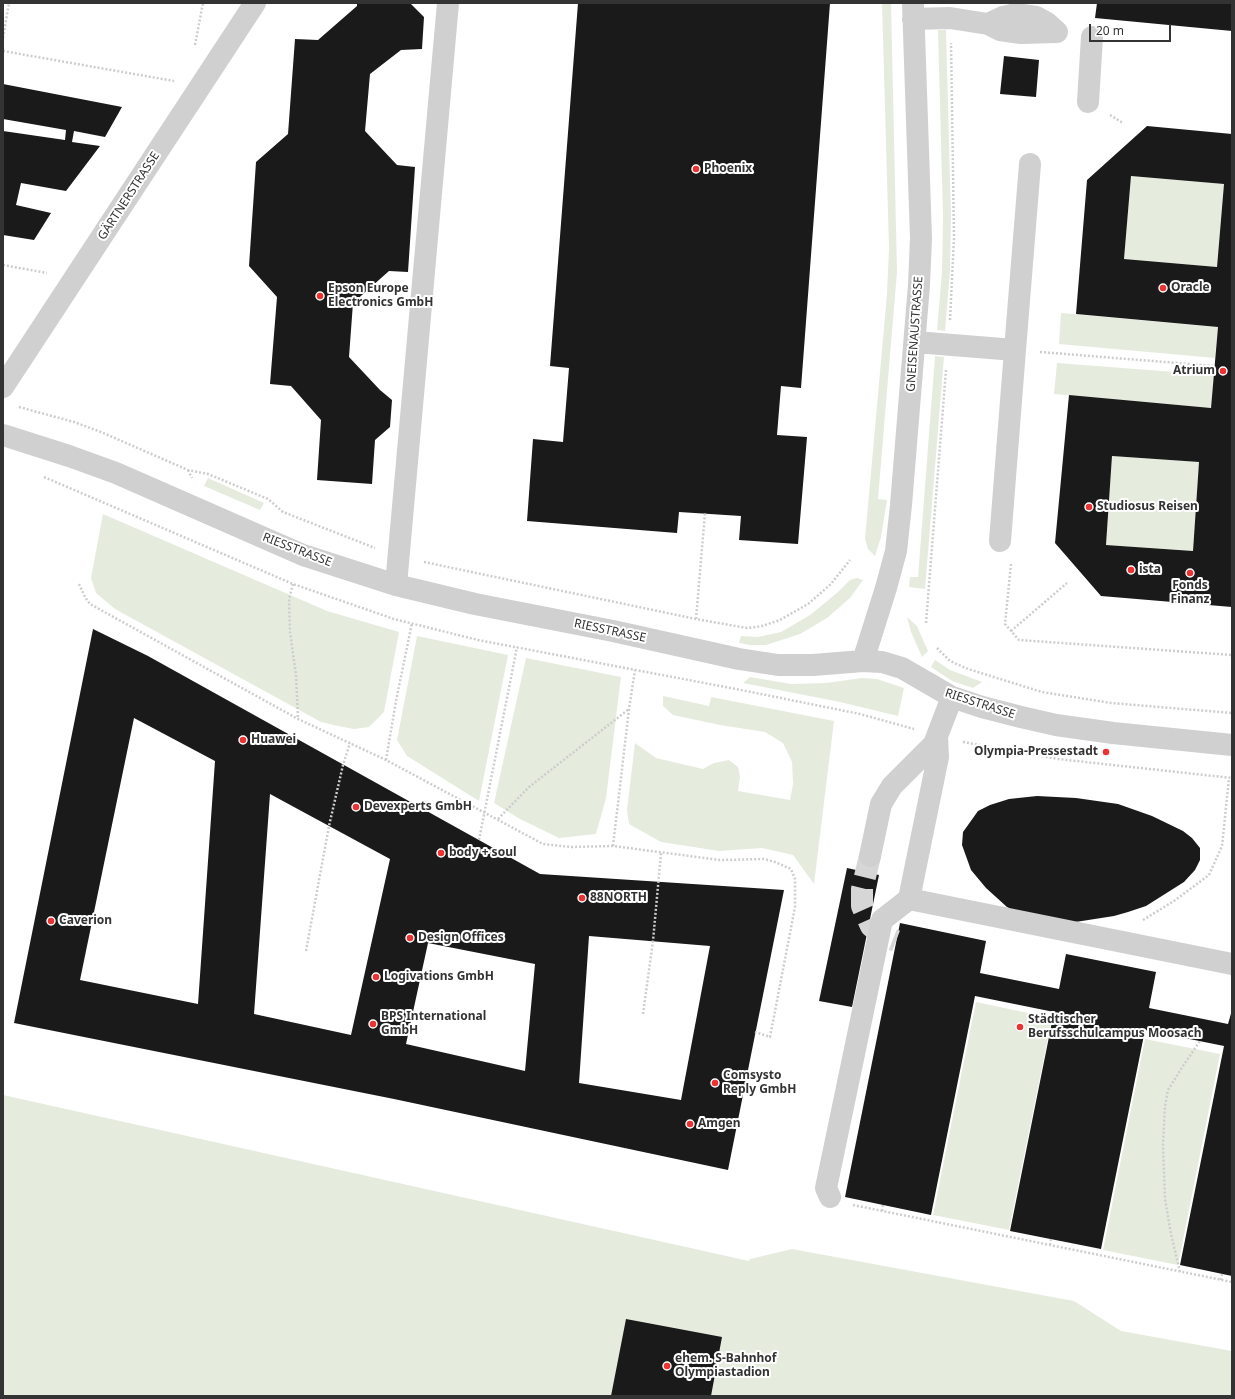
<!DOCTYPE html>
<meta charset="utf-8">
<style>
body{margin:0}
#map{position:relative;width:1235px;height:1399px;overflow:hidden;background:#fff;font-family:"Noto Sans",sans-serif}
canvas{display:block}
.frame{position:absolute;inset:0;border:4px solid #333;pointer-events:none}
.scale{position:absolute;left:1089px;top:24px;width:82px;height:18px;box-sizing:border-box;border:2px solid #333;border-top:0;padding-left:5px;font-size:12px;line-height:14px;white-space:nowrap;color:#333;-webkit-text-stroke:3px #fff;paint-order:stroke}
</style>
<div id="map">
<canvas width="1235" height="1399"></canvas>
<div class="frame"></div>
<div class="scale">20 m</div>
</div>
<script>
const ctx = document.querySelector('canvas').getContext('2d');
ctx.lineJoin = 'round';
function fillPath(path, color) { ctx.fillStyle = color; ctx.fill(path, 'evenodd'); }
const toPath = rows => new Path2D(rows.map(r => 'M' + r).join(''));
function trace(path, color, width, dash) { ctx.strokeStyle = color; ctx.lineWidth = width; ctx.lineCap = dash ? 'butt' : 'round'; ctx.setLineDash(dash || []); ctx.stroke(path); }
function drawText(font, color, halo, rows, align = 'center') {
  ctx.font = font + ' "Noto Sans",sans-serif'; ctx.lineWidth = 4; ctx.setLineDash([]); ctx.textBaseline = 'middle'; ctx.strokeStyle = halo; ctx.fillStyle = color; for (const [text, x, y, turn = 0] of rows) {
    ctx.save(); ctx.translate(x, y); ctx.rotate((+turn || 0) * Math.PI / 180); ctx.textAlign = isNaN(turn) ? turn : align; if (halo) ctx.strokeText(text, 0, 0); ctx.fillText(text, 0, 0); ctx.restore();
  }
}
fillPath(toPath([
 [882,3,891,3,897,272,878,499,887,500,881,537,875,556,868,549,865,539,887,294,889,248],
 [938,30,946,30,951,217,950,271,945,331,937,330,942,272,943,216],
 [1131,176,1224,184,1217,267,1124,259],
 [1061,313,1218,327,1215,358,1059,344],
 [935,356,944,357,925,589,909,587,910,577,918,577],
 [1057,363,1214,375,1211,408,1054,394],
 [1112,456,1199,462,1193,551,1106,545],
 [208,478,264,503,260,510,204,486],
 [103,514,327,611,399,632,384,712,369,727,354,729,338,726,321,722,115,609,96,593,91,578],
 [857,578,863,580,850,598,827,618,800,634,766,645,750,645,739,643,741,636,758,637,781,632,810,615,837,593,850,580],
 [907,617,917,626,928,651,922,657,911,632],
 [417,636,508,655,479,801,407,756,397,740],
 [526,658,621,677,606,798,596,834,559,838,520,819,494,803],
 [935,660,950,670,982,682,973,688,952,681,931,667],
 [750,677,791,684,826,683,862,678,877,679,904,688,898,716,840,702,743,683],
 [663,696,709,706,711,697,834,721,814,884,793,855,762,848,719,851,661,842,629,824,627,810,635,743,656,758,703,769,714,763,729,760,738,767,740,777,738,791,790,800,793,784,792,762,783,743,765,732,720,725,673,715,663,706],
 [976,1002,1052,1018,1009,1230,933,1215],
 [1145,1039,1220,1054,1178,1265,1103,1250],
 [3,1095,749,1261,750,1259,792,1249,1074,1301,1121,1331,1232,1351,1232,1396,3,1396]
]), '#e5ecde');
fillPath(toPath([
 [357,3,410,3,424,17,422,49,401,50,370,74,365,131,397,165,415,167,408,272,389,271,353,303,349,357,380,390,392,400,390,427,375,440,372,484,317,480,321,420,291,386,270,384,277,297,249,266,256,162,288,134,295,39,318,40,357,6],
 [578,3,830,3,801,388,781,386,777,435,807,437,798,544,739,540,741,516,679,512,677,533,527,521,533,439,563,442,569,368,550,366],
 [1097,3,1232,3,1232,31,1095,18],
 [1004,56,1039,60,1036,97,1000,94],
 [3,84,122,107,105,137,74,131,72,142,100,146,66,191,21,183,16,205,51,213,34,240,3,235,3,131,65,140,66,130,3,119],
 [1147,126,1232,134,1232,607,1101,596,1055,543,1069,395,1211,408,1218,327,1076,314,1087,180],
 [1131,176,1224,184,1217,267,1124,259],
 [1112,456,1199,462,1193,551,1106,545],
 [93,629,148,656,540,874,784,890,728,1170,394,1099,14,1023],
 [134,718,215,761,198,1004,80,980],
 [270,794,390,859,351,1035,254,1014],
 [589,936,710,946,681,1100,579,1083],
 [428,943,535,964,525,1071,406,1044],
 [1037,796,1076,798,1118,804,1152,816,1183,831,1192,838,1200,848,1200,860,1195,870,1184,882,1146,906,1128,912,1114,916,1069,923,1022,915,1007,907,986,888,971,870,962,845,963,832,978,811,990,805,1009,799],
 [847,868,879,875,852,1007,819,1001],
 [900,923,986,941,980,973,1059,989,1066,954,1156,972,1149,1008,1228,1024,1232,1010,1232,1276,1180,1265,1224,1046,1145,1030,1101,1249,1010,1231,1054,1012,975,996,931,1215,845,1197],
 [626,1319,722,1337,711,1396,611,1396]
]), '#1a1a1a');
trace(toPath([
 [870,856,862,889,862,906,871,926,883,936,896,941]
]), '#d6d6d6', 22, [22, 11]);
trace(toPath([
 [3,38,9,3],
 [195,45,203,3],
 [3,51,174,81],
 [1110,115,1123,123],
 [3,265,47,273],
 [950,320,954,238,951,43],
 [1040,352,1215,366],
 [19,407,74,422,101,432,188,470,208,474,268,499,283,512,375,548],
 [188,470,192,478],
 [44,477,293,584,394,619,478,640,741,690,860,714,914,729],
 [424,562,696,619,747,628,762,626,780,620,808,604,831,584,850,560],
 [1011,564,1005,624,1019,640,1232,655],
 [79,584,85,597,90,604,298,719,386,760,543,844,571,847,613,846,720,860,764,859,775,862,791,869,795,879,795,907,770,1037,755,1032],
 [293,584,289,599,290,632,296,675,298,718],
 [696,619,705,513],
 [926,623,946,370],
 [1011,631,1067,583],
 [937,648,950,661,968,669,1042,692,1111,703,1232,713],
 [963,742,1058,759,1232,778],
 [386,760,396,701,412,623],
 [498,819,529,787,629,709],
 [479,840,517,647],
 [613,846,629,709,635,670],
 [1143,920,1174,901,1209,875,1222,846,1229,778],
 [306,951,329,826,343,765,350,743],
 [643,1014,653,941,661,853],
 [853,1205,1232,1282],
 [882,1211,883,1205],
 [1050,1245,1051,1239],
 [1180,1272,1171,1234,1165,1199,1163,1145,1165,1106,1168,1090,1183,1066,1200,1041],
 [1221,1280,1222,1274]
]), '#cdcdcd', 2.5, [2, 2]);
trace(toPath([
 [913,19,950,18,988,24,1000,30,1021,33,1057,32],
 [988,24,1003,17,1016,14,1036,17,1047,23,1057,32],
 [1088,102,1092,37],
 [915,342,1015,350,1000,541],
 [1015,350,1030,164],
 [3,387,255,3],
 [3,435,69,456,116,473,303,555,396,585,475,604,613,631,739,659,778,665,813,665,863,661,882,662,902,668,952,697,982,707,1021,717,1056,725,1113,733,1232,745],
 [396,585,448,3],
 [863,661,886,588,896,551,901,505,919,285,921,238,913,3],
 [870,856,881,804,892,786,934,744,952,697],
 [909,899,1232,964],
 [830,1197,826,1188,882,920,909,899,938,757,937,736]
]), '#d0d0d0', 22);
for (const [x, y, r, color] of [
 [696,169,4,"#ec3333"],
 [1163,288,4,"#ec3333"],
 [320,296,4,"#ec3333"],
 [1223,371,4,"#ec3333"],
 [1089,507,4,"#ec3333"],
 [1131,570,4,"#ec3333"],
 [1190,573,4,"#ec3333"],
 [243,740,4,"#ec3333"],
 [1106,752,4,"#ec3333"],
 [356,807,4,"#ec3333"],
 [441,853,4,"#ec3333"],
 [582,898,4,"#ec3333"],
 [51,921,4,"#ec3333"],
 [410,938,4,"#ec3333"],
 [376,977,4,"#ec3333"],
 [373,1024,4,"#ec3333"],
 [1020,1027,4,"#ec3333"],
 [715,1083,4,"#ec3333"],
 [690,1124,4,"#ec3333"],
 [667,1366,4,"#ec3333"]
]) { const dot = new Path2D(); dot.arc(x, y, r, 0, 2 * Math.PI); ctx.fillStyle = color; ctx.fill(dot); trace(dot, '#fff', 1.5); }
drawText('bold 12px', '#333', '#fff', [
 ["Phoenix",704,169],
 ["Oracle",1171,288],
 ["Epson Europe",328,289],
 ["Electronics GmbH",328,303],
 ["Atrium",1215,371,"right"],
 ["Studiosus Reisen",1097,507],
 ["ista",1139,570],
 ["Fonds",1190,586,"center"],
 ["Finanz",1190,600,"center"],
 ["Huawei",251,740],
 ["Olympia-Pressestadt",1098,752,"right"],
 ["Devexperts GmbH",364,807],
 ["body + soul",449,853],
 ["88NORTH",590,898],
 ["Caverion",59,921],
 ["Design Offices",418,938],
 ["Logivations GmbH",384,977],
 ["BPS International",381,1017],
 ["GmbH",381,1031],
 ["Städtischer",1028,1020],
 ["Berufsschulcampus Moosach",1028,1034],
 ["Comsysto",723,1076],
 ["Reply GmbH",723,1090],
 ["Amgen",698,1124],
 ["ehem. S-Bahnhof",675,1359],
 ["Olympiastadion",675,1373]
], 'left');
drawText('12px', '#333', '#fff', [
 ["GÄRTNERSTRASSE",129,196,-57],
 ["GNEISENAUSTRASSE",915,334,-86],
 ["RIESSTRASSE",297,550,21],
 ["RIESSTRASSE",610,631,12],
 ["RIESSTRASSE",980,704,18]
]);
</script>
